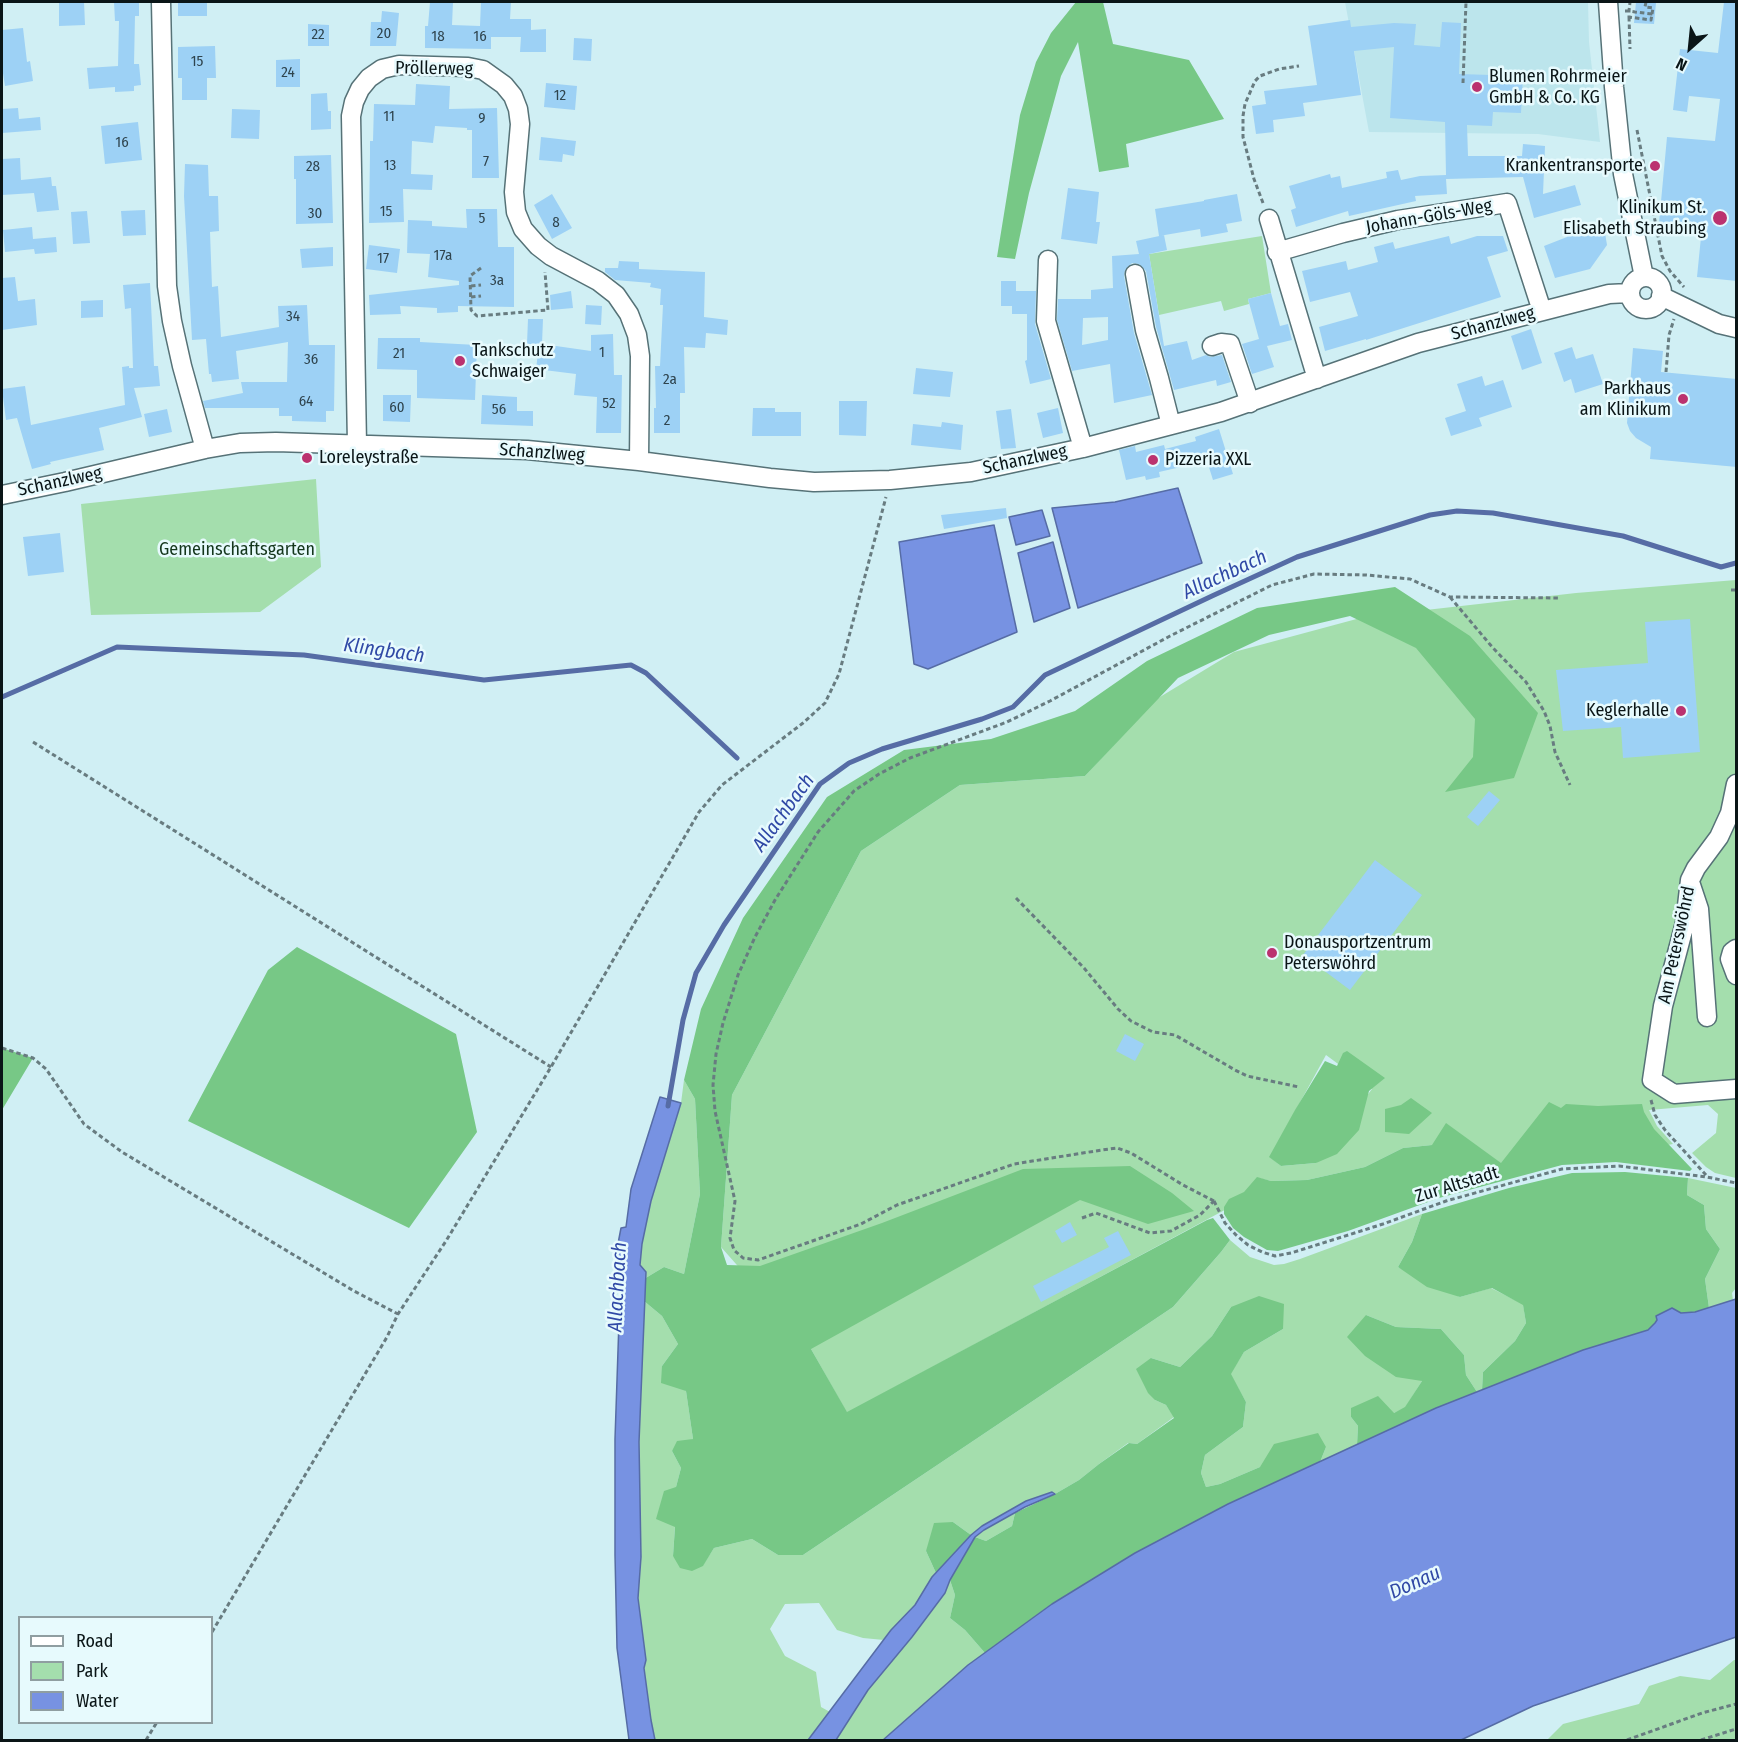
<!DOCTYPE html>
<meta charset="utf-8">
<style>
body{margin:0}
#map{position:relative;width:1738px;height:1742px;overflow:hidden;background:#d0eff4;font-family:"Fira Sans Condensed",sans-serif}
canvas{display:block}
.frame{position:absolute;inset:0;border:3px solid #0a1517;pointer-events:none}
.legend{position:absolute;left:18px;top:1616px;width:195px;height:108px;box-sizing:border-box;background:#e7fafd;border:2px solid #8f9ea1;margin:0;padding:8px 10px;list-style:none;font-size:18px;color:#0a1517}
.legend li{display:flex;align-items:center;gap:12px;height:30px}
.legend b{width:30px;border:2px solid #8f9ea1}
.north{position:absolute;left:1660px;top:18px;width:60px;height:60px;-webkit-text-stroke:4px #e7fafd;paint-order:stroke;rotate:207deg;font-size:16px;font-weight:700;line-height:24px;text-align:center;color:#0a1517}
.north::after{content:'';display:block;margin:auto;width:21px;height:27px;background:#0a1517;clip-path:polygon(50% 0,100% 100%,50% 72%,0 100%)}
</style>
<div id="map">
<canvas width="1738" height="1742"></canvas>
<div class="frame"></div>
<ul class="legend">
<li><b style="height:8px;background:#fff"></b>Road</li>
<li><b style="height:16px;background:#a4dead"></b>Park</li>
<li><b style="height:16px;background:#7792e2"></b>Water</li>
</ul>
<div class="north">N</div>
</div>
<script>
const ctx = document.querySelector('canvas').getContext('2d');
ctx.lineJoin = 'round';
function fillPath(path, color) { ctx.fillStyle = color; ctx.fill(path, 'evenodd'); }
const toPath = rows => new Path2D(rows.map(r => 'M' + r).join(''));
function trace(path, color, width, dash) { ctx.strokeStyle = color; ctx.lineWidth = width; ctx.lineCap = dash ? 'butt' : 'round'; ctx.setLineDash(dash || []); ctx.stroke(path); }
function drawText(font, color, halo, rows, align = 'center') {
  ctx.font = font + ' "Fira Sans Condensed",sans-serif'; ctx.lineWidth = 5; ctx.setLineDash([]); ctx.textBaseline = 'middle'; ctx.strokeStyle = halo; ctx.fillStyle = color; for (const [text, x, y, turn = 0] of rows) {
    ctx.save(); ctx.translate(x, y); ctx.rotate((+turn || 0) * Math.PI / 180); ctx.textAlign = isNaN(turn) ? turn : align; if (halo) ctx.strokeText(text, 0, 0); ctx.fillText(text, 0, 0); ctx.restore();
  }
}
fillPath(toPath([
 [1345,2,1588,2,1589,42,1600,142,1538,134,1369,132]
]), '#bce5ec');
fillPath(toPath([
 [1262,236,1271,293,1248,299,1249,304,1224,311,1221,301,1159,315,1149,254],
 [316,479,321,567,260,612,91,615,81,504],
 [1736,580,1736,1178,1715,1173,1706,1167,1692,1153,1716,1133,1718,1114,1708,1105,1649,1110,1657,1126,1673,1144,1492,1177,1432,1145,1403,1148,1365,1167,1307,1180,1271,1181,1258,1178,1247,1198,847,1413,811,1349,721,1247,732,1095,861,851,960,785,1085,776,1155,700,1234,652,1364,617,1576,593],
 [1326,1055,1372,1089,1316,1163,1281,1166,1270,1157],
 [684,1080,695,1099,700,1194,684,1274,664,1267,644,1279,645,1272,640,1265,642,1244,651,1201,681,1103],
 [1688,1178,1736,1188,1736,1288,1732,1293,1733,1300,1709,1308,1705,1279,1720,1249,1706,1229,1704,1205,1687,1195],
 [1422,1214,1412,1242,1398,1267,1460,1297,1491,1288,1523,1304,1526,1323,1515,1341,1483,1372,1482,1390,1477,1392,1466,1375,1464,1355,1441,1329,1396,1327,1366,1315,1422,1381,1405,1408,1394,1413,1351,1417,1358,1426,1357,1445,1320,1462,1326,1447,1260,1467,1220,1484,1206,1487,1201,1473,1205,1455,1243,1427,1246,1402,1230,1374,1244,1352,1283,1329,1231,1307,1212,1336,1180,1367,1151,1358,1155,1400,1166,1405,1174,1417,1137,1444,1128,1443,1099,1464,1079,1480,1055,1494,1052,1492,982,1526,971,1535,953,1522,926,1551,936,1573,915,1605,884,1640,863,1638,837,1630,819,1603,785,1604,770,1629,785,1656,816,1672,821,1707,830,1712,808,1740,655,1740,651,1720,644,1668,646,1660,638,1598,641,1557,639,1442,644,1301,662,1316,678,1344,662,1366,686,1391,693,1439,672,1451,681,1468,676,1487,675,1526,673,1556,703,1565,714,1548,752,1539,778,1555,803,1555,1173,1307,1221,1252,1230,1240,1250,1257,1274,1265,1284,1264,1300,1259],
 [1015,1513,1012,1526,986,1541,975,1537,984,1530],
 [950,1580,955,1595,950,1618,965,1630,985,1653,968,1665,883,1740,836,1740,868,1690,912,1637,945,1593],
 [1734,1660,1736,1660,1736,1740,1547,1740,1563,1724,1639,1704,1649,1686,1680,1676,1710,1680]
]), '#a4dead');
fillPath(toPath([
 [1076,2,1103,2,1113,44,1189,60,1224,119,1126,144,1129,167,1099,172,1078,42,1061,76,1029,193,1015,259,997,257,1020,115,1036,62,1051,33],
 [1395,587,1470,636,1538,713,1514,778,1445,792,1473,757,1475,719,1416,648,1350,616,1269,635,1178,678,1085,776,960,785,861,851,732,1095,721,1247,727,1265,760,1266,882,1223,1023,1169,1130,1166,1172,1193,1194,1211,1148,1224,1080,1200,811,1349,847,1412,1207,1220,1213,1218,1230,1240,1221,1252,1173,1307,803,1555,778,1555,752,1539,714,1548,703,1566,692,1571,680,1568,673,1556,675,1527,656,1519,664,1491,676,1487,681,1468,672,1451,677,1441,693,1439,686,1391,661,1383,662,1366,678,1344,662,1316,644,1301,644,1279,664,1267,684,1274,700,1194,695,1099,684,1080,701,1009,743,918,827,797,904,750,991,739,1075,711,1147,661,1257,608],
 [297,947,456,1034,477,1132,409,1228,188,1121,268,970],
 [2,1048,33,1058,2,1110],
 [1347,1051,1385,1078,1369,1091,1359,1130,1337,1154,1316,1163,1281,1166,1269,1157,1295,1110,1325,1061,1337,1066,1343,1053],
 [1411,1098,1432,1113,1409,1134,1385,1132,1385,1109,1401,1105],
 [1549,1102,1561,1108,1566,1104,1598,1106,1642,1104,1644,1112,1654,1129,1692,1169,1690,1171,1616,1162,1562,1165,1439,1198,1348,1231,1278,1251,1267,1250,1244,1237,1233,1228,1224,1214,1224,1207,1229,1199,1244,1192,1257,1177,1271,1181,1307,1180,1365,1167,1403,1148,1432,1145,1446,1123,1501,1163],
 [1625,1172,1688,1178,1687,1195,1704,1205,1706,1229,1720,1249,1705,1279,1709,1308,1695,1312,1681,1313,1671,1308,1648,1330,1583,1350,1482,1390,1483,1372,1515,1341,1526,1323,1523,1305,1492,1288,1460,1297,1427,1287,1398,1267,1412,1242,1422,1214,1509,1188,1572,1173],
 [1259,1296,1284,1304,1283,1329,1244,1352,1231,1374,1246,1402,1243,1427,1205,1455,1201,1473,1206,1487,1220,1484,1260,1467,1274,1444,1318,1433,1326,1447,1320,1462,1228,1504,1135,1553,1052,1604,985,1653,965,1630,950,1618,955,1595,950,1580,975,1537,986,1541,1012,1526,1015,1513,1055,1494,1079,1480,1099,1464,1129,1443,1137,1444,1174,1418,1166,1405,1155,1400,1148,1393,1136,1369,1151,1358,1180,1367,1212,1336,1231,1307],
 [1366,1315,1396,1327,1441,1329,1464,1355,1466,1375,1477,1392,1436,1408,1357,1445,1358,1426,1351,1417,1351,1408,1378,1396,1394,1413,1405,1407,1422,1381,1396,1377,1365,1356,1347,1337],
 [953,1522,971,1535,936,1573,926,1551,934,1523]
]), '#77c886');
const water = toPath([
 [1178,488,1202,563,1078,608,1052,508,1115,502,1178,488],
 [1042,510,1050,536,1016,545,1009,517,1042,510],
 [994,525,1017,632,928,669,914,664,899,542,994,525],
 [1053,542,1070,608,1034,622,1018,553,1053,542],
 [660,1097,681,1103,651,1201,642,1244,640,1265,646,1272,639,1442,641,1557,638,1598,646,1660,644,1668,651,1720,655,1740,629,1740,617,1648,615,1555,615,1439,621,1262,616,1254,621,1228,626,1227,631,1189,660,1097],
 [1736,1299,1736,1637,1533,1706,1461,1740,883,1740,968,1665,1052,1604,1135,1553,1228,1504,1436,1408,1583,1350,1648,1330,1655,1323,1657,1320,1656,1316,1672,1308,1681,1313,1695,1312,1736,1299],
 [1052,1492,1055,1494,1025,1507,984,1530,975,1537,950,1580,945,1593,912,1637,868,1690,836,1740,808,1740,891,1630,915,1605,932,1577,971,1535,982,1526,1026,1501,1052,1492]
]);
fillPath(water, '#7792e2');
trace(water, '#566ca5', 1.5);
trace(toPath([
 [2,697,117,647,304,655,484,680,631,665,646,673,737,758],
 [668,1106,683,1020,696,973,724,925,820,784,849,763,882,749,982,719,1013,707,1045,675,1212,596,1297,557,1430,515,1457,511,1493,513,1623,536,1721,567,1736,563]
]), '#566ca5', 5);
fillPath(toPath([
 [59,2,84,2,85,25,59,26],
 [114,2,139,2,139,16,135,16,134,64,139,64,141,85,134,86,134,91,115,92,115,87,89,89,87,68,118,66,119,21,115,21],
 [178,2,207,2,207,16,178,16],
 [430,2,453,2,452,25,480,26,481,2,511,2,510,19,531,19,531,30,546,29,546,52,520,52,521,37,491,37,491,49,425,48,425,26,428,26],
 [1636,2,1656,3,1654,24,1634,23],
 [1724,2,1737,2,1737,281,1697,277,1702,227,1659,223,1667,137,1715,141,1720,99,1689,96,1687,112,1673,110,1680,49,1718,53],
 [382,11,399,13,396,46,370,46,371,22,381,22],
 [1350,20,1351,27,1394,23,1416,24,1414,45,1440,47,1442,22,1461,23,1459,74,1523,76,1521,113,1493,112,1492,126,1467,125,1468,156,1522,156,1523,144,1545,146,1543,194,1575,185,1581,205,1534,218,1523,177,1446,179,1447,194,1415,196,1416,201,1349,216,1348,211,1296,227,1291,210,1296,208,1289,186,1330,174,1331,178,1340,176,1342,188,1387,178,1386,172,1398,170,1401,180,1420,176,1446,175,1445,122,1390,118,1394,47,1354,51,1361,95,1303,103,1305,116,1273,120,1274,132,1256,134,1252,106,1266,104,1264,91,1317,85,1308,26],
 [308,24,329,25,329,46,308,46],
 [23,28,27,62,30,61,33,81,5,86,2,67,2,30],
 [574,38,592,39,591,61,573,60],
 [215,46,216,78,207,78,207,100,182,100,182,78,178,78,178,47],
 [300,59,300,87,276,87,276,60],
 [546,83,577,86,575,110,544,107],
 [416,84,450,86,449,109,497,108,499,178,472,178,472,130,467,130,467,128,435,126,433,143,412,141,411,174,433,175,432,190,403,189,404,222,369,223,370,154,370,141,373,141,374,104,415,105],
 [327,93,328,111,331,111,331,129,311,130,311,94],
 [18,108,19,119,40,117,41,130,2,133,2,109],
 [232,109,260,110,259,139,231,138],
 [138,122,142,160,105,164,101,126],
 [541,137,576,141,574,156,563,154,562,162,539,160],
 [331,155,333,223,296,224,296,179,294,179,294,156],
 [20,158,21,180,51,177,52,186,56,186,59,210,37,212,34,193,2,195,2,159],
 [185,164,208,165,209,196,218,196,219,231,210,232,212,287,218,286,221,337,279,327,278,306,307,305,309,345,335,345,334,411,326,411,326,422,292,421,292,416,279,416,279,408,205,408,203,401,243,393,241,382,287,382,288,342,236,351,239,379,212,382,211,374,209,374,206,339,192,340,184,196],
 [1068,188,1099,192,1096,222,1100,222,1097,244,1061,239],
 [552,194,572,228,552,239,534,205],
 [1237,194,1242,221,1226,224,1228,232,1201,237,1200,229,1159,236,1155,209,1204,201,1204,200],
 [466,209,497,209,498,247,514,247,514,307,458,306,458,312,437,313,437,308,400,306,401,314,370,315,369,295,459,285,459,281,428,277,430,254,407,253,408,220,432,221,432,226,467,228],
 [145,210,146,235,123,236,121,211],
 [87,211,90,243,73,244,71,212],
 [32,227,33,239,56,237,57,252,35,254,34,249,5,252,3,230],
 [1605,233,1607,245,1590,269,1555,278,1544,246,1567,237,1569,234],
 [1164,235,1167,250,1149,254,1164,346,1187,341,1192,360,1206,355,1210,357,1222,355,1231,382,1217,386,1216,380,1174,390,1156,327,1146,271,1139,264,1132,263,1125,270,1124,276,1134,333,1152,395,1114,403,1110,364,1072,371,1057,320,1058,299,1091,299,1091,290,1113,288,1112,256,1139,254,1136,241],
 [1108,317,1108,340,1082,345,1083,318],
 [1449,236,1451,244,1477,236,1503,236,1508,251,1487,257,1501,297,1366,340,1366,339,1325,351,1319,327,1358,316,1350,292,1310,302,1302,271,1346,261,1348,270,1378,262,1374,247,1393,242,1395,249],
 [369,245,400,249,397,273,366,269],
 [333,247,333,266,302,268,300,249],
 [619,261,639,262,639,269,705,272,704,317,728,320,727,335,706,333,705,348,684,347,685,393,680,393,680,433,654,433,654,408,656,408,655,366,660,366,663,305,660,305,661,289,650,287,651,283,615,280,605,272,605,268,618,268],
 [15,277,18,301,35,299,37,325,2,330,2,278],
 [1001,281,1016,281,1016,291,1036,291,1035,324,1051,379,1030,384,1025,361,1027,360,1027,314,1012,314,1012,306,1001,306],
 [150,283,154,366,158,366,160,386,134,388,142,417,99,428,104,450,50,462,51,464,32,469,17,418,6,420,2,389,25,386,31,425,125,405,122,367,129,366,129,368,133,368,131,308,125,309,123,285],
 [571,291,573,308,551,310,550,295],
 [1271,293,1280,326,1288,324,1292,340,1267,346,1274,367,1252,374,1242,344,1259,339,1248,299],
 [103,300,103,317,81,318,81,301],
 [586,305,602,306,601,325,585,324],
 [528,319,543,319,542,344,591,351,591,335,613,334,614,375,622,375,621,433,596,433,597,397,574,395,576,374,536,369,539,345,527,344],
 [1531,329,1542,363,1522,370,1511,336],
 [378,338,420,338,420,342,477,345,475,400,417,398,417,370,377,369],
 [1572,347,1576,359,1593,354,1603,384,1575,393,1571,379,1564,382,1554,353],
 [1633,348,1663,351,1661,372,1737,379,1737,467,1650,459,1651,447,1636,438,1630,431,1627,423],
 [916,368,953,372,950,397,913,394],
 [1482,376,1485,386,1503,380,1512,407,1479,418,1482,426,1451,436,1445,418,1466,411,1457,384],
 [383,395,411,395,410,422,383,421],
 [482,395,517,397,517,411,533,411,533,426,481,424],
 [839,401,867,401,866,436,839,435],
 [753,408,775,408,775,412,801,412,801,436,752,436],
 [1058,408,1063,433,1043,438,1037,413],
 [167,409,172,432,149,437,144,414],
 [1011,409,1016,448,1001,449,996,411],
 [942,422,963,425,961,450,911,445,913,424,941,427],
 [1219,429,1233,474,1213,480,1207,461,1159,472,1160,477,1146,480,1145,476,1126,480,1119,450,1135,446,1136,452,1164,445,1165,449,1196,441,1195,437],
 [1006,508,1007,518,944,529,941,515],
 [60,533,64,572,28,576,23,537],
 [1690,619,1700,752,1623,758,1621,727,1563,731,1556,670,1648,663,1645,622],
 [1489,791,1500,800,1478,826,1467,817],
 [1375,860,1422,895,1350,990,1303,955],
 [1125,1034,1144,1044,1135,1061,1116,1051],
 [1070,1222,1077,1235,1062,1243,1055,1231],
 [1118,1231,1131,1255,1041,1302,1033,1286,1109,1247,1104,1238]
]), '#9dd1f5');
const minor = toPath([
 [161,2,167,286,172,321,182,366,205,449],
 [1608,2,1614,87,1623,174,1644,277],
 [1269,219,1317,379],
 [1277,252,1343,233,1398,220,1507,203,1542,311],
 [1048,260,1046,321,1083,448],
 [1135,274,1145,330,1159,378,1171,425],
 '1630 293a16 16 0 1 1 32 0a16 16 0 1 1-32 0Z',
 [1661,296,1719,324,1736,328],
 [1212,346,1221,343,1230,344,1250,403],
 [357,444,351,116,354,102,360,89,369,78,382,69,399,65,468,67,483,70,504,85,513,96,518,109,520,124,514,192,516,212,523,229,538,246,551,256,598,281,616,295,629,314,637,335,640,356,639,461],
 [2,495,65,482,205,449,240,443,276,442,527,450,639,461,770,478,814,482,890,480,971,472,1083,448,1221,412,1418,343,1609,294,1629,293],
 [1736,784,1730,813,1719,837,1696,868,1690,880,1685,923,1663,1006,1652,1080,1674,1094,1736,1089],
 [1691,885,1699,909,1707,1017],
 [1736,949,1732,952,1730,959,1736,975]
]);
trace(minor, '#567277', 21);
trace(toPath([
 [1646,2,1645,7,1653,8,1652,14,1655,14],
 [1625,11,1629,11,1635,12,1652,14,1651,20,1629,17,1629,11,1630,2],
 [1629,17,1630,49],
 [1463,83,1466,2],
 [1637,130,1662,256,1670,271,1684,287],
 [1263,203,1254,179,1243,137,1243,116,1245,104,1255,81,1260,76,1279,69,1299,66],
 [481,268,470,276,471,310,477,316,548,310,545,272],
 [471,286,481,285],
 [471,297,481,296],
 [1666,372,1669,335,1674,319],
 [1731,590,1736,590],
 [1450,597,1493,648,1526,682,1544,711,1550,726,1555,752,1570,785],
 [33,742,551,1067],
 [1016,898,1084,968,1118,1009,1131,1021,1153,1032,1175,1035,1235,1070,1247,1076,1299,1087],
 [2,1048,33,1058,46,1069,84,1124,122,1152,354,1291,398,1314],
 [1651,1100,1655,1115,1665,1130,1706,1175],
 [1214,1201,1183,1185,1131,1153,1117,1148,1102,1150,1014,1164,897,1205,861,1224,758,1260,743,1258,734,1250,730,1238,735,1201,715,1111,713,1085,716,1054,723,1023,738,975,755,937,775,900,818,832,854,791,879,774,910,758,1007,722,1050,701,1170,636,1272,585,1314,574,1366,575,1410,579,1450,597,1560,598],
 [1214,1201,1225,1223,1236,1235,1248,1245,1262,1252,1275,1256,1291,1253,1383,1224,1446,1201,1562,1169,1619,1166,1707,1177,1736,1183],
 [1082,1218,1096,1213,1150,1233,1171,1231,1200,1215,1214,1201],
 [212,1632,387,1337,398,1314,446,1241,551,1067,699,812,722,785,803,723,825,703,839,674,886,497],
 [146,1740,157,1722],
 [1627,1740,1702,1713,1736,1704],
 [1701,1740,1736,1729]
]), '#687c80', 3, [4.5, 3]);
trace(minor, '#fff', 18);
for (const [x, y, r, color] of [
 [1477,87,6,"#bb326f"],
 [1655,166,6,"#bb326f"],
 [1720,218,8,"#bb326f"],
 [460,361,6,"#bb326f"],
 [1683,399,6,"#bb326f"],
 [307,458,6,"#bb326f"],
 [1153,460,6,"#bb326f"],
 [1681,711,6,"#bb326f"],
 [1272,953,6,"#bb326f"]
]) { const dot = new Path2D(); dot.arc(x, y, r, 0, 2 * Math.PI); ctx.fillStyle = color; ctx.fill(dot); trace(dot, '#e7fafd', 2); }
drawText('15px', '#2f444e', null, [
 ["20",384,34],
 ["22",318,35],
 ["18",438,37],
 ["16",480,37],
 ["15",197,62],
 ["24",288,73],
 ["12",560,96],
 ["11",389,117],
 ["9",482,119],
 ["16",122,143],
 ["7",486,162],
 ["13",390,166],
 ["28",313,167],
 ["15",386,212],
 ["30",315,214],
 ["5",482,219],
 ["8",556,223],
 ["17a",443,256],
 ["17",383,259],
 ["3a",497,281],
 ["34",293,317],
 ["1",602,353],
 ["21",399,354],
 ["36",311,360],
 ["2a",670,380],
 ["64",306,402],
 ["52",609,404],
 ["60",397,408],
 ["56",499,410],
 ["2",667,421]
]);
drawText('18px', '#0a1517', '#e7fafd', [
 ["Pröllerweg",434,69,1],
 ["Johann-Göls-Weg",1429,217,-10],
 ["Schanzlweg",1493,324,-15],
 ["Schanzlweg",542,453,4],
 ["Schanzlweg",1025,460,-12],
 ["Schanzlweg",60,482,-12],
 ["Am Peterswöhrd",1677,945,-78],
 ["Zur Altstadt",1457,1185,-17]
]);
drawText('18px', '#0a1517', '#e7fafd', [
 ["Blumen Rohrmeier",1489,77],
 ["GmbH & Co. KG",1489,98],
 ["Krankentransporte",1643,166,"right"],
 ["Klinikum St.",1706,208,"right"],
 ["Elisabeth Straubing",1706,229,"right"],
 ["Tankschutz",472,351],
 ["Schwaiger",472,372],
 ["Parkhaus",1671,389,"right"],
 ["am Klinikum",1671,410,"right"],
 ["Loreleystraße",319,458],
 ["Pizzeria XXL",1165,460],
 ["Keglerhalle",1669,711,"right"],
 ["Donausportzentrum",1284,943],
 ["Peterswöhrd",1284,964]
], 'left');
drawText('18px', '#14361c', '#e7fafd', [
 ["Gemeinschaftsgarten",237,550]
]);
drawText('italic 20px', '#3049a6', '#e7fafd', [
 ["Allachbach",1225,575,-25],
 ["Klingbach",384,651,8],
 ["Allachbach",784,813,-54],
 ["Allachbach",618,1287,-87],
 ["Donau",1415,1583,-24]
]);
</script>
